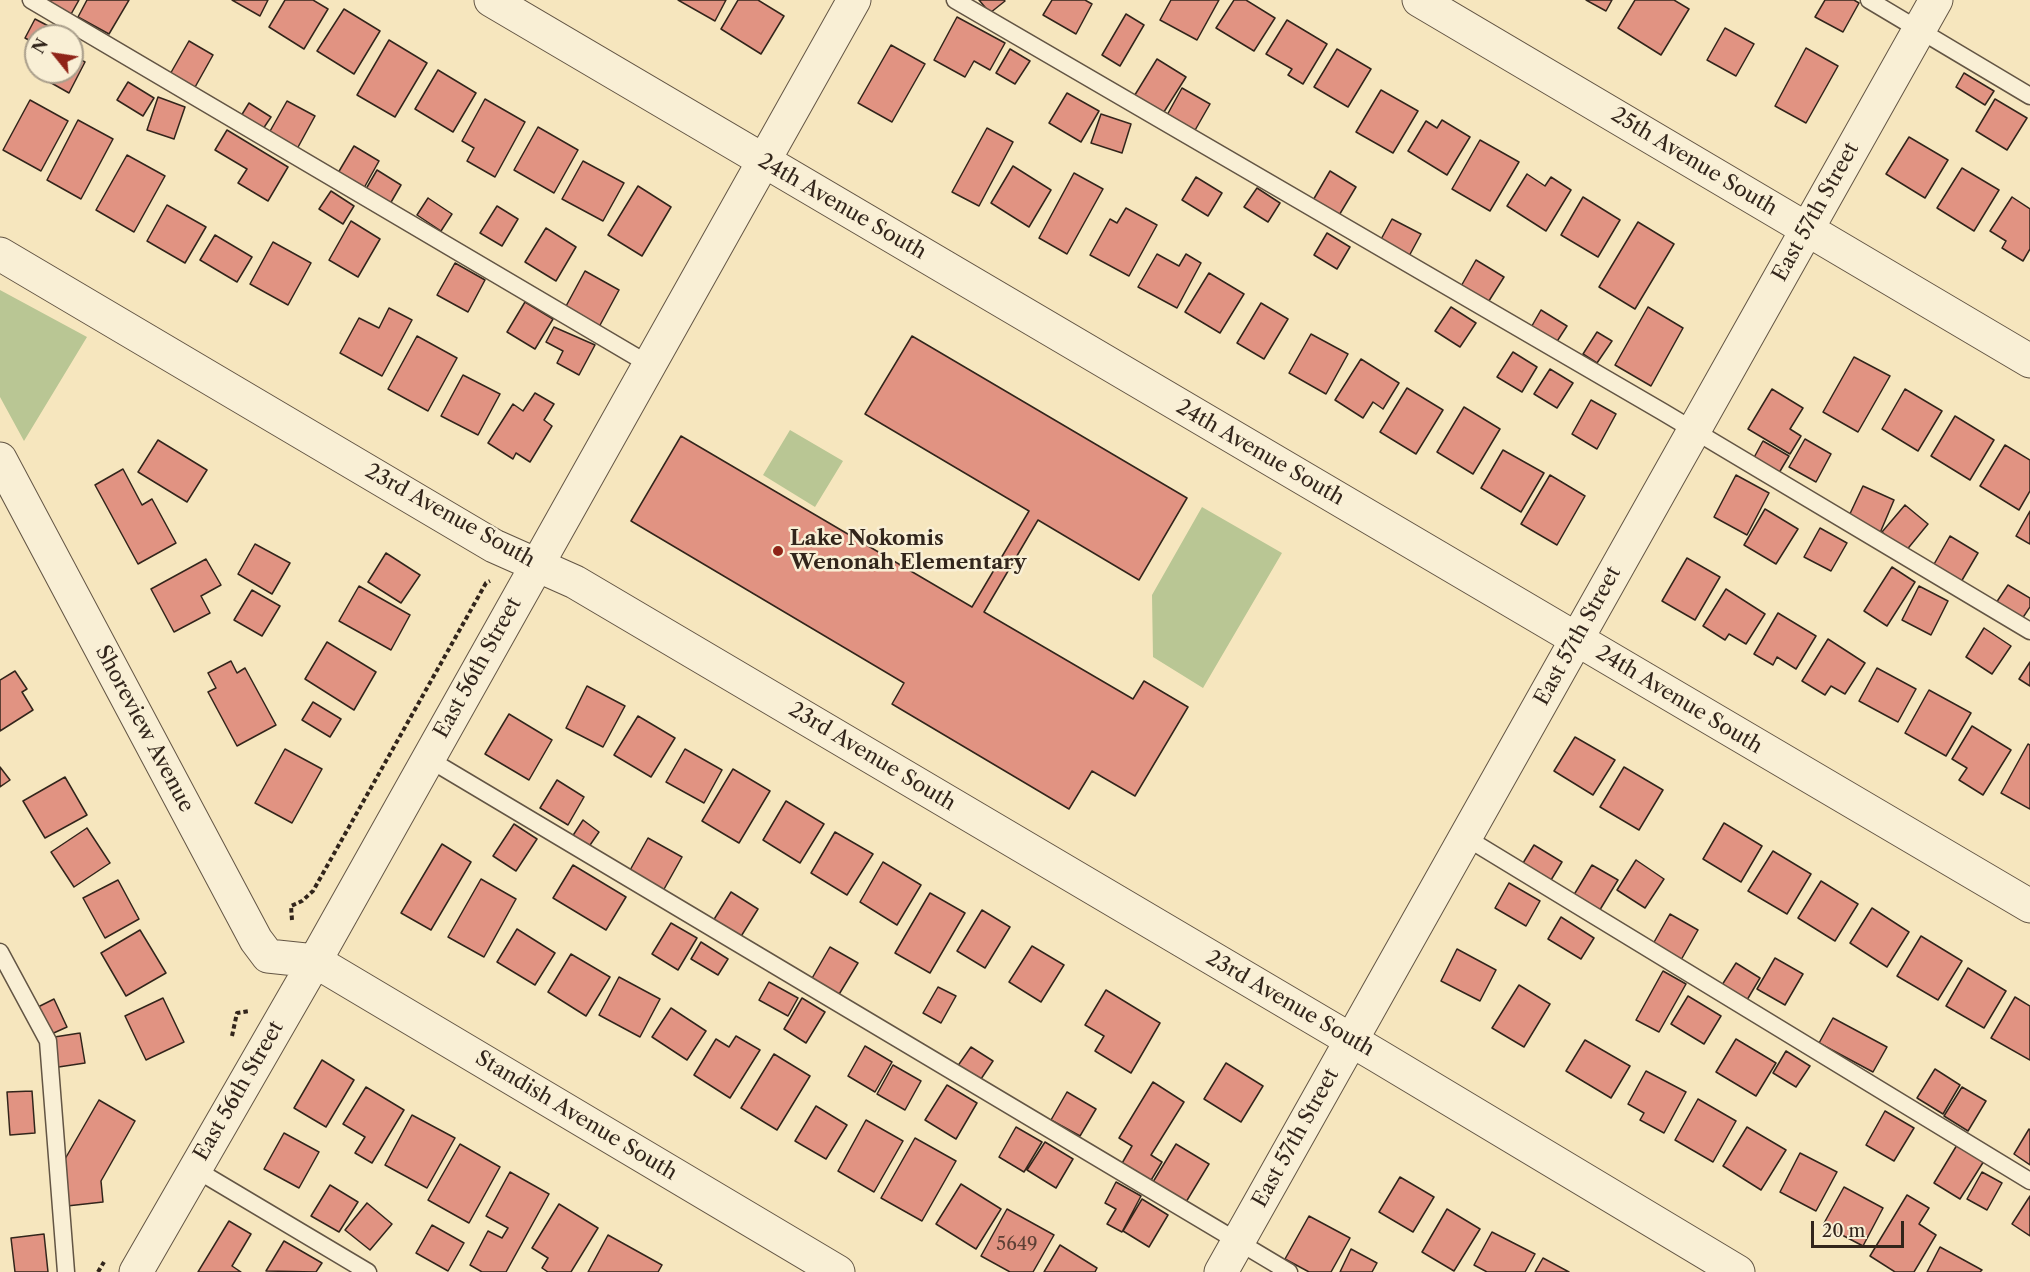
<!DOCTYPE html>
<style>
body{margin:0}
#map{position:relative;width:2030px;height:1272px;overflow:hidden;background:#f6e6be;font-family:"Libre Caslon Text",serif}
canvas{display:block}
.north{position:absolute;left:24px;top:24px;width:60px;height:60px;box-sizing:border-box;background:#f9efd5;border:2px solid #a99e8b;border-radius:50%;rotate:300deg;font-size:16px;font-weight:700;line-height:24px;text-align:center;color:#32251b}
.north::after{content:'';display:block;margin:auto;width:21px;height:27px;background:#8f2418;clip-path:polygon(50% 0,100% 100%,50% 72%,0 100%)}
.scale{position:absolute;left:1811px;top:1221px;width:93px;height:27px;box-sizing:border-box;border:3px solid #32251b;border-top:0;padding-left:8px;font-size:18px;line-height:21px;white-space:nowrap;color:#32251b;-webkit-text-stroke:4px #f9efd5;paint-order:stroke}
</style>
<div id="map">
<canvas width="2030" height="1272"></canvas>
<div class="north">N</div>
<div class="scale">20 m</div>
</div>
<script>
const ctx = document.querySelector('canvas').getContext('2d');
ctx.lineJoin = 'round';
function fillPath(path, color) { ctx.fillStyle = color; ctx.fill(path, 'evenodd'); }
const toPath = rows => new Path2D(rows.map(r => 'M' + r).join(''));
function trace(path, color, width, dash) { ctx.strokeStyle = color; ctx.lineWidth = width; ctx.lineCap = dash ? 'butt' : 'round'; ctx.setLineDash(dash || []); ctx.stroke(path); }
function drawText(font, color, halo, rows, align = 'center') {
  ctx.font = font + ' "Libre Caslon Text",serif'; ctx.lineWidth = 5; ctx.setLineDash([]); ctx.textBaseline = 'middle'; ctx.strokeStyle = halo; ctx.fillStyle = color; for (const [text, x, y, turn = 0] of rows) {
    ctx.save(); ctx.translate(x, y); ctx.rotate((+turn || 0) * Math.PI / 180); ctx.textAlign = isNaN(turn) ? turn : align; if (halo) ctx.strokeText(text, 0, 0); ctx.fillText(text, 0, 0); ctx.restore();
  }
}
fillPath(toPath([
 [0,290,87,337,24,441,0,397],
 [790,430,843,461,815,507,763,475],
 [1202,507,1282,553,1203,688,1153,657,1152,595]
]), '#b9c694');
const building = toPath([
 [43,0,79,0,70,16,43,0],
 [87,0,129,0,109,34,78,17,87,0],
 [232,0,268,0,260,16,232,0],
 [285,0,313,0,328,9,304,49,269,27,285,0],
 [678,0,726,0,715,21,678,0],
 [738,0,758,0,784,16,761,54,721,29,738,0],
 [979,0,1004,0,1005,1,990,13,979,0],
 [1052,0,1085,0,1092,4,1076,34,1043,15,1052,0],
 [1171,0,1219,0,1197,40,1160,20,1171,0],
 [1234,0,1246,0,1275,18,1254,51,1216,28,1234,0],
 [1586,0,1612,0,1606,11,1586,0],
 [1635,0,1674,0,1689,9,1661,55,1618,28,1635,0],
 [1825,0,1854,0,1859,3,1843,32,1815,17,1825,0],
 [344,9,380,31,354,74,317,51,344,9],
 [1126,14,1144,25,1120,66,1102,55,1126,14],
 [957,17,1005,43,990,70,974,61,965,77,934,60,957,17],
 [35,19,58,31,55,36,36,36,36,44,25,38,35,19],
 [1287,20,1327,44,1303,84,1288,75,1292,69,1266,54,1287,20],
 [1725,28,1754,44,1736,76,1707,60,1725,28],
 [389,40,427,63,395,117,357,95,389,40],
 [189,41,213,55,194,89,169,76,189,41],
 [891,45,925,64,892,122,858,103,891,45],
 [1806,48,1838,66,1806,123,1775,106,1806,48],
 [1010,49,1030,61,1015,84,996,73,1010,49],
 [1337,49,1371,69,1348,107,1314,87,1337,49],
 [72,55,85,62,69,93,39,76,41,72,72,72,72,55],
 [1157,59,1186,77,1162,115,1133,98,1157,59],
 [438,70,476,93,453,132,415,109,438,70],
 [1964,73,1994,91,1985,105,1956,87,1964,73],
 [128,82,154,98,143,116,117,100,128,82],
 [1182,88,1210,104,1194,132,1166,117,1182,88],
 [1381,90,1418,111,1393,153,1356,132,1381,90],
 [1067,93,1099,111,1081,142,1049,123,1067,93],
 [158,97,185,107,174,139,147,130,158,97],
 [485,99,525,122,495,177,467,161,474,148,462,141,485,99],
 [1995,99,2027,118,2007,150,1976,131,1995,99],
 [30,100,68,121,41,171,3,150,30,100],
 [287,101,315,116,297,149,269,133,287,101],
 [249,103,271,117,263,129,241,116,249,103],
 [1101,114,1131,124,1122,153,1091,143,1101,114],
 [78,120,113,139,81,199,47,180,78,120],
 [1442,120,1470,137,1447,175,1408,151,1426,121,1437,128,1442,120],
 [538,127,578,150,554,193,514,170,538,127],
 [987,128,1013,142,979,206,952,192,987,128],
 [227,130,288,167,268,201,238,183,247,169,215,150,227,130],
 [1909,137,1948,160,1925,198,1886,174,1909,137],
 [1480,140,1519,162,1490,211,1452,189,1480,140],
 [354,146,379,161,364,188,338,173,354,146],
 [127,155,165,176,134,232,96,210,127,155],
 [583,161,624,183,603,221,562,199,583,161],
 [1013,166,1051,190,1029,227,991,203,1013,166],
 [1962,168,1999,190,1974,231,1937,208,1962,168],
 [377,170,401,185,390,204,366,189,377,170],
 [1330,171,1356,187,1338,217,1312,202,1330,171],
 [1074,173,1103,189,1067,254,1039,238,1074,173],
 [1527,174,1545,186,1551,177,1571,190,1546,231,1507,206,1527,174],
 [1196,177,1222,193,1208,216,1182,200,1196,177],
 [638,186,671,207,642,256,608,235,638,186],
 [1257,188,1280,203,1268,222,1244,207,1257,188],
 [331,191,354,206,343,224,319,209,331,191],
 [1583,197,1620,220,1598,257,1561,235,1583,197],
 [2012,197,2030,209,2030,249,2023,261,2002,248,2006,241,1990,231,2012,197],
 [428,198,452,214,441,231,417,215,428,198],
 [167,205,206,227,185,263,147,241,167,205],
 [497,206,518,219,502,246,480,233,497,206],
 [1126,208,1157,225,1129,276,1090,255,1110,219,1117,223,1126,208],
 [1392,219,1421,234,1408,258,1379,243,1392,219],
 [351,221,380,239,358,277,329,260,351,221],
 [1638,222,1674,244,1635,309,1599,287,1638,222],
 [546,228,576,247,556,281,525,262,546,228],
 [1327,233,1350,247,1337,269,1314,255,1327,233],
 [215,235,252,257,237,282,200,260,215,235],
 [273,242,311,263,288,305,250,284,273,242],
 [1157,254,1179,266,1186,254,1201,263,1177,308,1138,287,1157,254],
 [1476,260,1504,277,1487,304,1460,288,1476,260],
 [455,263,485,280,468,312,437,295,455,263],
 [585,271,619,290,599,327,565,308,585,271],
 [1209,273,1244,294,1220,333,1185,312,1209,273],
 [525,302,553,319,535,349,507,332,525,302],
 [1261,303,1288,319,1264,359,1237,343,1261,303],
 [1451,307,1476,323,1460,347,1435,331,1451,307],
 [1648,307,1683,328,1651,386,1615,365,1648,307],
 [389,308,412,320,382,376,340,353,359,318,379,328,389,308],
 [1541,310,1567,326,1554,346,1529,331,1541,310],
 [554,327,595,345,579,375,557,363,563,351,546,342,554,327],
 [1597,332,1612,341,1597,363,1583,354,1597,332],
 [1311,334,1348,354,1326,394,1289,373,1311,334],
 [417,336,457,358,428,411,388,389,417,336],
 [912,336,1187,498,1139,580,1038,520,984,612,1133,699,1144,681,1188,707,1135,796,1092,771,1069,809,892,704,904,683,631,521,681,436,972,607,1029,511,865,414,912,336],
 [1513,352,1537,367,1522,392,1497,377,1513,352],
 [1854,357,1890,376,1858,432,1823,412,1854,357],
 [1361,359,1399,383,1383,409,1373,402,1363,418,1335,400,1361,359],
 [1550,369,1573,383,1557,408,1534,394,1550,369],
 [463,375,500,394,478,435,441,416,463,375],
 [1407,388,1443,410,1416,454,1380,432,1407,388],
 [1772,389,1803,408,1790,429,1801,436,1790,454,1748,429,1772,389],
 [1905,389,1942,411,1918,451,1882,429,1905,389],
 [535,393,554,404,544,420,552,426,530,462,516,453,513,459,488,443,513,404,523,411,535,393],
 [1591,400,1616,414,1597,449,1572,434,1591,400],
 [1464,407,1500,429,1473,474,1437,452,1464,407],
 [1955,416,1994,440,1970,480,1931,456,1955,416],
 [1805,439,1831,454,1816,482,1789,467,1805,439],
 [158,440,207,470,187,502,138,472,158,440],
 [1763,441,1789,456,1776,478,1751,463,1763,441],
 [2005,445,2030,460,2030,491,2019,510,1980,486,2005,445],
 [1503,450,1544,473,1521,512,1481,488,1503,450],
 [123,469,142,505,152,499,176,543,138,564,95,485,123,469],
 [1550,475,1585,496,1557,545,1521,524,1550,475],
 [1736,475,1769,493,1747,535,1714,517,1736,475],
 [1863,486,1894,500,1880,533,1848,518,1863,486],
 [1905,505,1928,524,1905,552,1882,532,1905,505],
 [1765,509,1798,529,1776,564,1744,545,1765,509],
 [2030,511,2030,544,2016,536,2030,511],
 [1820,528,1847,543,1831,571,1804,557,1820,528],
 [1950,536,1978,553,1961,582,1933,566,1950,536],
 [255,544,290,563,272,594,238,574,255,544],
 [386,553,420,575,401,603,368,582,386,553],
 [1687,558,1720,577,1695,620,1662,601,1687,558],
 [206,559,221,585,201,596,210,613,174,632,151,589,206,559],
 [1892,567,1915,582,1887,626,1864,611,1892,567],
 [2008,585,2030,598,2030,607,2020,622,1994,606,2008,585],
 [359,586,410,615,391,650,339,621,359,586],
 [1919,586,1948,601,1931,635,1902,620,1919,586],
 [1726,589,1765,614,1746,644,1729,634,1725,640,1703,626,1726,589],
 [252,590,280,606,262,636,234,620,252,590],
 [1778,613,1816,636,1796,669,1777,657,1773,665,1754,654,1778,613],
 [1984,628,2011,646,1992,674,1966,657,1984,628],
 [1828,639,1865,663,1845,694,1831,686,1825,695,1802,681,1828,639],
 [327,642,376,672,354,710,305,679,327,642],
 [231,661,237,673,245,668,276,725,237,746,208,692,216,688,208,673,231,661],
 [2030,662,2030,686,2019,679,2030,662],
 [1877,668,1916,689,1898,722,1859,701,1877,668],
 [15,671,27,689,22,692,33,710,0,731,0,680,15,671],
 [587,686,625,706,603,747,566,728,587,686],
 [1929,690,1971,713,1946,756,1905,733,1929,690],
 [313,702,341,719,330,737,302,720,313,702],
 [509,714,552,740,529,780,485,754,509,714],
 [638,716,675,738,651,777,614,755,638,716],
 [1972,726,2011,750,1983,795,1959,780,1967,768,1952,759,1972,726],
 [1575,737,1615,760,1593,795,1554,771,1575,737],
 [2028,744,2030,745,2030,809,2001,793,2028,744],
 [285,749,322,769,292,823,255,803,285,749],
 [685,749,722,770,704,803,666,782,685,749],
 [0,767,10,780,0,787,0,767],
 [1624,767,1663,790,1639,830,1600,807,1624,767],
 [733,769,770,791,739,843,702,821,733,769],
 [65,777,87,815,45,838,23,801,65,777],
 [557,780,584,797,568,825,540,808,557,780],
 [786,801,824,824,800,863,763,840,786,801],
 [583,820,599,832,588,848,572,837,583,820],
 [1724,823,1762,846,1741,882,1703,859,1724,823],
 [514,824,537,839,516,871,493,856,514,824],
 [87,828,110,863,74,887,51,852,87,828],
 [835,832,873,854,847,895,811,873,835,832],
 [648,838,682,857,663,891,629,872,648,838],
 [442,844,471,862,431,930,401,913,442,844],
 [1534,845,1562,862,1548,885,1520,868,1534,845],
 [1773,851,1811,874,1787,914,1748,891,1773,851],
 [1636,860,1664,879,1645,908,1617,890,1636,860],
 [883,862,921,885,897,925,860,902,883,862],
 [573,865,626,897,606,930,553,898,573,865],
 [1592,865,1618,880,1598,913,1572,898,1592,865],
 [481,879,516,899,484,957,448,937,481,879],
 [118,880,139,919,105,938,83,898,118,880],
 [1821,881,1858,904,1835,941,1798,918,1821,881],
 [1509,883,1540,901,1526,926,1495,908,1509,883],
 [731,892,758,909,740,938,713,921,731,892],
 [930,893,965,913,930,973,895,953,930,893],
 [1872,908,1909,932,1887,967,1850,943,1872,908],
 [982,910,1010,927,985,968,957,951,982,910],
 [1670,914,1698,930,1681,960,1653,944,1670,914],
 [1561,917,1594,938,1581,959,1548,939,1561,917],
 [671,923,697,938,678,970,652,954,671,923],
 [517,929,555,953,535,985,497,962,517,929],
 [140,930,166,973,126,996,101,953,140,930],
 [1921,936,1962,961,1938,1000,1897,976,1921,936],
 [701,942,728,959,718,975,691,959,701,942],
 [1032,946,1064,965,1041,1002,1009,982,1032,946],
 [830,947,858,963,838,996,811,980,830,947],
 [1457,949,1496,970,1480,1001,1441,981,1457,949],
 [571,954,610,977,586,1016,548,992,571,954],
 [1775,958,1803,974,1785,1005,1757,989,1775,958],
 [1736,963,1760,978,1747,1000,1722,985,1736,963],
 [1968,968,2006,991,1984,1028,1946,1006,1968,968],
 [1663,971,1686,984,1659,1032,1636,1020,1663,971],
 [619,977,660,999,640,1037,599,1015,619,977],
 [769,982,798,998,788,1016,759,1000,769,982],
 [1519,985,1550,1004,1524,1047,1492,1028,1519,985],
 [938,987,956,996,941,1023,923,1013,938,987],
 [1106,990,1160,1023,1131,1073,1095,1051,1104,1036,1085,1025,1106,990],
 [1688,996,1721,1016,1704,1044,1671,1024,1688,996],
 [2015,997,2030,1006,2030,1060,1991,1038,2015,997],
 [163,998,184,1042,146,1060,125,1016,163,998],
 [802,998,825,1012,806,1043,784,1029,802,998],
 [54,999,67,1027,47,1036,34,1009,54,999],
 [671,1008,706,1031,687,1060,652,1037,671,1008],
 [1833,1018,1887,1047,1873,1072,1819,1043,1833,1018],
 [80,1033,85,1063,52,1068,48,1038,80,1033],
 [736,1036,760,1050,730,1098,694,1075,716,1039,729,1047,736,1036],
 [1736,1039,1776,1063,1756,1096,1716,1072,1736,1039],
 [1585,1040,1630,1066,1611,1098,1566,1071,1585,1040],
 [865,1046,892,1062,875,1092,848,1076,865,1046],
 [971,1047,993,1061,979,1082,957,1067,971,1047],
 [1786,1051,1810,1066,1796,1087,1773,1073,1786,1051],
 [774,1054,810,1076,777,1130,741,1108,774,1054],
 [322,1060,354,1080,326,1127,294,1108,322,1060],
 [1226,1063,1263,1086,1241,1122,1204,1099,1226,1063],
 [893,1065,921,1081,905,1110,877,1094,893,1065],
 [1935,1069,1960,1085,1943,1114,1917,1098,1935,1069],
 [1646,1071,1686,1092,1664,1133,1640,1120,1644,1113,1628,1104,1646,1071],
 [1153,1082,1184,1102,1151,1155,1162,1162,1150,1182,1121,1165,1132,1146,1119,1138,1153,1082],
 [947,1085,977,1103,956,1139,925,1120,947,1085],
 [366,1087,404,1110,372,1163,355,1153,365,1137,343,1124,366,1087],
 [1962,1087,1986,1101,1968,1131,1944,1116,1962,1087],
 [32,1091,35,1133,10,1135,7,1092,32,1091],
 [1067,1092,1096,1109,1080,1136,1051,1120,1067,1092],
 [1698,1099,1736,1121,1713,1162,1675,1140,1698,1099],
 [99,1100,135,1121,101,1181,103,1202,67,1206,65,1159,99,1100],
 [816,1106,847,1125,826,1159,795,1141,816,1106],
 [1885,1111,1914,1128,1894,1161,1866,1145,1885,1111],
 [412,1115,455,1138,427,1188,385,1165,412,1115],
 [866,1120,903,1141,874,1192,838,1171,866,1120],
 [1016,1127,1042,1142,1024,1172,999,1157,1016,1127],
 [1747,1127,1786,1150,1761,1190,1723,1166,1747,1127],
 [2029,1129,2030,1130,2030,1165,2014,1154,2029,1129],
 [284,1133,319,1152,299,1188,264,1169,284,1133],
 [915,1138,956,1161,922,1221,881,1198,915,1138],
 [1045,1142,1073,1159,1056,1188,1027,1170,1045,1142],
 [460,1144,500,1167,469,1223,428,1200,460,1144],
 [1176,1144,1209,1164,1186,1202,1153,1182,1176,1144],
 [1957,1145,1984,1161,1960,1199,1934,1183,1957,1145],
 [1800,1153,1837,1172,1816,1211,1780,1192,1800,1153],
 [510,1172,549,1194,506,1272,482,1272,470,1265,488,1231,502,1238,508,1228,486,1216,510,1172],
 [1982,1172,2002,1183,1987,1210,1967,1199,1982,1172],
 [1400,1177,1434,1197,1413,1232,1379,1212,1400,1177],
 [1116,1182,1141,1196,1122,1232,1107,1224,1116,1209,1105,1203,1116,1182],
 [961,1184,1001,1209,976,1249,936,1224,961,1184],
 [330,1185,358,1202,339,1232,311,1216,330,1185],
 [1844,1187,1883,1208,1863,1246,1823,1225,1844,1187],
 [1907,1195,1929,1208,1919,1224,1936,1235,1914,1272,1895,1272,1870,1256,1907,1195],
 [2030,1196,2030,1236,2012,1224,2030,1196],
 [1142,1199,1168,1215,1149,1247,1123,1231,1142,1199],
 [367,1203,392,1224,370,1250,345,1230,367,1203],
 [559,1204,598,1228,571,1272,548,1272,542,1268,548,1258,532,1248,559,1204],
 [1007,1209,1054,1235,1033,1272,1010,1272,981,1256,1007,1209],
 [1447,1209,1480,1229,1454,1271,1422,1252,1447,1209],
 [1309,1216,1350,1238,1331,1272,1309,1272,1285,1259,1309,1216],
 [229,1221,251,1234,232,1266,241,1272,198,1272,229,1221],
 [432,1225,464,1243,448,1271,416,1253,432,1225],
 [1492,1232,1535,1254,1525,1272,1487,1272,1474,1265,1492,1232],
 [44,1234,48,1272,15,1272,11,1238,44,1234],
 [608,1235,662,1265,658,1272,588,1272,608,1235],
 [284,1241,322,1263,316,1272,266,1271,284,1241],
 [1060,1245,1097,1268,1095,1272,1044,1272,1060,1245],
 [1940,1247,1982,1270,1980,1272,1927,1272,1940,1247],
 [1351,1249,1377,1263,1372,1272,1340,1272,1351,1249],
 [1543,1258,1569,1272,1535,1272,1543,1258]
]);
fillPath(building, '#e19382');
trace(building, '#32251b', 1.5);
const service = toPath([
 [31,0,650,365],
 [955,0,1663,412,2030,631],
 [1869,0,2030,96],
 [427,758,1289,1272],
 [1465,837,2030,1181],
 [0,952,48,1041,66,1272],
 [195,1169,368,1272]
]);
const minor = toPath([
 [491,0,2030,906],
 [1419,0,2030,361],
 [0,254,494,546,575,582,1378,1056,1738,1272],
 [0,459,256,940,268,956,315,961,838,1272],
 [136,1272,315,961,854,0],
 [1221,1272,1936,0]
]);
trace(service, '#635544', 19);
trace(minor, '#635544', 35);
trace(toPath([
 [292,920,291,906,302,901,313,891,486,583,490,581],
 [232,1036,237,1013,249,1011],
 [98,1272,104,1262]
]), '#32251b', 4, [4.5, 3]);
trace(service, '#f9efd5', 16);
trace(minor, '#f9efd5', 33);
for (const [x, y, r, color] of [
 [778,551,6,"#8f2418"]
]) { const dot = new Path2D(); dot.arc(x, y, r, 0, 2 * Math.PI); ctx.fillStyle = color; ctx.fill(dot); trace(dot, '#f9efd5', 2); }
drawText('18px', '#5e4035', null, [
 ["5649",1017,1245]
]);
drawText('21px', '#32251b', '#f9efd5', [
 ["25th Avenue South",1694,162,31],
 ["24th Avenue South",842,207,30],
 ["East 57th Street",1816,212,-61],
 ["24th Avenue South",1260,453,30],
 ["23rd Avenue South",450,516,29],
 ["East 57th Street",1578,636,-61],
 ["East 56th Street",478,668,-61],
 ["24th Avenue South",1679,700,31],
 ["Shoreview Avenue",144,729,62],
 ["23rd Avenue South",872,757,31],
 ["23rd Avenue South",1290,1004,30],
 ["East 56th Street",239,1091,-60],
 ["Standish Avenue South",576,1116,31],
 ["East 57th Street",1296,1138,-61]
]);
drawText('bold 21px', '#32251b', '#f9efd5', [
 ["Lake Nokomis",790,539],
 ["Wenonah Elementary",790,563]
], 'left');
</script>
